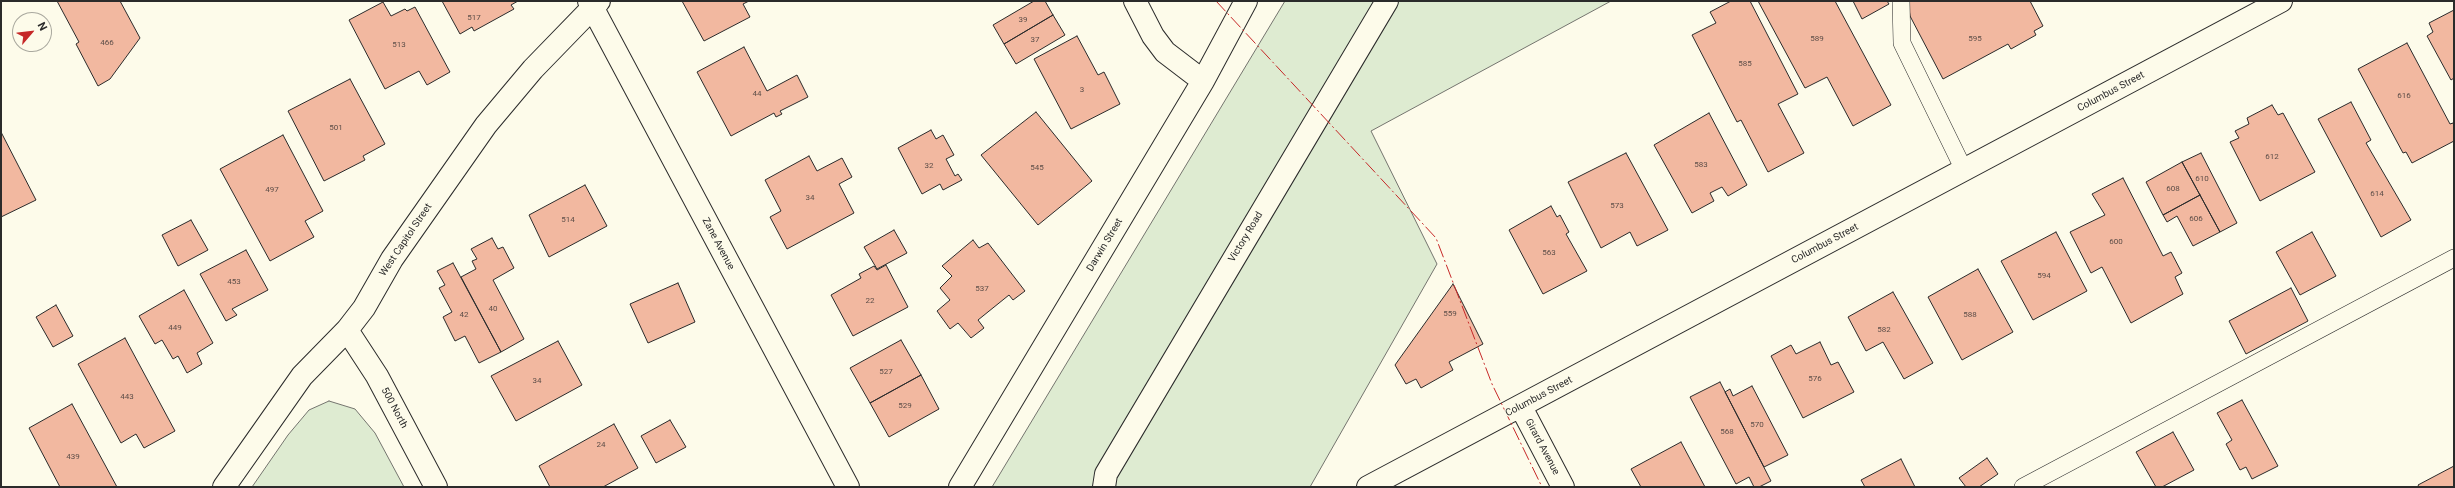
<!DOCTYPE html>
<style>
body{margin:0}
#map{position:relative;width:2455px;height:488px;overflow:hidden;background:#fdfbea;font-family:Roboto,sans-serif}
canvas{display:block}
.frame{position:absolute;inset:0;border:2px solid #2b2b2b;pointer-events:none}
.north{position:absolute;left:12px;top:12px;width:40px;height:40px;box-sizing:border-box;background:#fdfbea;border:1px solid #a9a89e;border-radius:50%;rotate:62deg;font-size:11px;font-weight:700;line-height:16px;text-align:center;color:#2b2b2b}
.north::after{content:'';display:block;margin:auto;width:14px;height:18px;background:#c62828;clip-path:polygon(50% 0,100% 100%,50% 72%,0 100%)}
</style>
<div id="map">
<canvas width="2455" height="488"></canvas>
<div class="frame"></div>
<div class="north">N</div>
</div>
<script>
const ctx = document.querySelector('canvas').getContext('2d');
ctx.lineJoin = 'round';
function fillPath(path, color) { ctx.fillStyle = color; ctx.fill(path, 'evenodd'); }
const toPath = rows => new Path2D(rows.map(r => 'M' + r).join(''));
function trace(path, color, width, dash) { ctx.strokeStyle = color; ctx.lineWidth = width; ctx.lineCap = dash ? 'butt' : 'round'; ctx.setLineDash(dash || []); ctx.stroke(path); }
function drawText(font, color, halo, rows, align = 'center') {
  ctx.font = font + ' Roboto,sans-serif'; ctx.lineWidth = 3; ctx.setLineDash([]); ctx.textBaseline = 'middle'; ctx.strokeStyle = halo; ctx.fillStyle = color; for (const [text, x, y, turn = 0] of rows) {
    ctx.save(); ctx.translate(x, y); ctx.rotate((+turn || 0) * Math.PI / 180); ctx.textAlign = isNaN(turn) ? turn : align; if (halo) ctx.strokeText(text, 0, 0); ctx.fillText(text, 0, 0); ctx.restore();
  }
}
const green = toPath([
 [1285,1,1611,1,1371,131,1437,264,1310,487,992,487,1285,1],
 [329,401,355,409,375,433,404,487,252,487,288,435,309,410,329,401]
]);
fillPath(green, '#deebd1');
trace(green, '#74746e', 1);
const building = toPath([
 [57,1,120,1,140,38,110,79,98,86,76,44,79,42,57,1],
 [442,1,518,1,511,5,514,9,474,31,472,27,460,34,442,1],
 [682,1,749,1,743,4,750,17,704,41,682,1],
 [1034,1,1045,1,1053,15,1004,44,993,25,1034,1],
 [1731,1,1750,1,1798,94,1778,104,1804,153,1768,172,1741,120,1737,122,1692,35,1716,23,1710,12,1731,1],
 [1758,1,1835,1,1891,105,1853,126,1827,77,1805,88,1758,1],
 [1853,1,1887,1,1889,4,1862,19,1853,1],
 [1908,1,2030,1,2043,26,2034,31,2036,35,2011,49,2008,44,1943,79,1910,16,1908,1],
 [383,2,391,16,405,9,407,11,415,7,450,72,427,85,419,71,385,89,349,20,383,2],
 [2454,10,2454,78,2451,80,2427,36,2433,32,2429,23,2454,10],
 [1053,15,1065,35,1016,64,1004,44,1053,15],
 [1077,36,1098,75,1104,72,1120,104,1071,129,1034,59,1077,36],
 [2407,43,2450,124,2453,123,2454,125,2454,141,2412,163,2406,152,2403,153,2358,69,2407,43],
 [744,47,767,91,797,75,808,97,780,111,782,114,776,117,774,113,731,136,697,72,744,47],
 [350,79,385,144,363,156,365,160,324,181,288,111,350,79],
 [2351,102,2371,140,2366,143,2411,220,2381,237,2318,119,2351,102],
 [2272,105,2278,115,2283,113,2315,172,2260,201,2230,142,2239,138,2235,131,2249,124,2247,118,2272,105],
 [1036,112,1092,181,1038,225,981,155,1036,112],
 [1709,113,1747,185,1728,196,1722,187,1710,193,1714,201,1692,213,1654,145,1709,113],
 [931,130,936,139,943,135,954,155,946,159,955,176,958,174,962,180,943,190,940,184,922,194,898,148,931,130],
 [1,132,36,200,1,217,1,132],
 [283,135,323,211,305,221,314,237,270,261,220,169,283,135],
 [1626,153,1668,230,1637,246,1630,232,1601,248,1568,182,1626,153],
 [2201,153,2237,223,2220,232,2182,162,2201,153],
 [809,156,817,171,842,158,852,177,839,184,854,213,787,249,770,217,781,211,765,180,809,156],
 [2182,162,2200,195,2163,215,2146,182,2182,162],
 [2123,178,2163,256,2171,252,2182,273,2175,277,2183,294,2131,323,2102,267,2091,273,2070,232,2105,215,2092,194,2123,178],
 [585,185,607,226,549,257,529,215,585,185],
 [2200,195,2220,232,2193,246,2177,216,2167,222,2163,215,2200,195],
 [1551,206,1557,217,1560,215,1569,232,1566,234,1587,271,1543,294,1509,230,1551,206],
 [191,220,208,250,178,266,162,235,191,220],
 [894,230,907,253,877,269,864,247,894,230],
 [2056,232,2087,291,2033,320,2001,261,2056,232],
 [2312,232,2336,276,2300,295,2276,252,2312,232],
 [492,238,498,249,503,247,514,268,493,280,524,339,501,352,461,277,476,269,472,261,477,259,471,249,492,238],
 [973,240,979,248,988,243,1025,291,1013,300,1009,295,978,320,984,328,971,338,958,323,950,329,937,311,950,300,940,288,952,276,942,266,973,240],
 [246,250,268,290,232,309,237,315,226,321,200,274,246,250],
 [453,263,501,352,479,363,465,336,455,341,443,317,452,312,439,288,445,285,437,271,453,263],
 [886,265,908,307,853,336,831,295,861,278,859,274,874,266,877,270,886,265],
 [1978,269,2013,332,1962,360,1928,297,1978,269],
 [678,283,695,322,648,343,630,304,678,283],
 [1453,284,1483,344,1449,362,1453,370,1421,388,1416,379,1406,384,1395,365,1453,284],
 [2291,288,2308,321,2246,354,2229,321,2291,288],
 [184,290,213,343,197,353,202,364,187,373,178,356,173,359,162,340,155,344,139,316,184,290],
 [1893,292,1933,363,1904,379,1883,342,1866,351,1848,317,1893,292],
 [56,305,73,336,53,347,36,317,56,305],
 [125,338,175,431,144,448,136,434,121,443,78,364,125,338],
 [901,340,921,375,870,403,850,368,901,340],
 [558,341,582,385,516,421,491,376,558,341],
 [1820,342,1831,365,1838,362,1854,392,1803,418,1771,356,1791,345,1796,354,1820,342],
 [921,375,939,409,889,437,870,403,921,375],
 [1720,382,1771,481,1759,487,1754,487,1749,477,1736,484,1690,397,1720,382],
 [1752,386,1788,455,1764,467,1725,392,1730,389,1733,396,1752,386],
 [2242,400,2278,466,2252,479,2246,467,2240,470,2226,444,2232,440,2217,413,2242,400],
 [72,404,117,487,60,487,29,428,72,404],
 [670,420,686,447,656,463,641,436,670,420],
 [614,424,638,468,603,487,550,487,539,466,614,424],
 [2173,432,2194,470,2162,487,2156,487,2136,452,2173,432],
 [1681,442,1705,487,1641,487,1631,469,1681,442],
 [1987,458,1998,474,1979,487,1966,487,1959,478,1987,458],
 [1901,459,1915,487,1865,487,1861,480,1901,459],
 [2454,466,2454,487,2419,487,2418,485,2454,466]
]);
fillPath(building, '#f2b8a0');
trace(building, '#2b2b2b', 1);
const lane = toPath([
 [1901,1,1902,43,1964,170],
 [2023,487,2454,258]
]);
const street = toPath([
 [589,1,848,487],
 [1135,1,1153,36,1165,52,1203,81],
 [347,330,377,376,436,487],
 [1521,407,1563,487],
 [224,487,302,376,347,330,364,308,392,259,486,125,533,69,599,1],
 [960,487,1203,81,1246,1],
 [1368,487,2281,1]
]);
const secondary = toPath([
 [1104,487,1106,474,1387,1]
]);
trace(lane, '#2b2b2b', 18);
trace(street, '#2b2b2b', 24);
trace(secondary, '#2b2b2b', 24);
trace(lane, '#fdfbea', 17);
trace(street, '#fdfbea', 22);
trace(secondary, '#fdfbea', 22);
trace(toPath([
 [1216,1,1436,238,1492,384,1542,487]
]), '#c62828', 1, [14, 3, 2, 3]);
drawText('8px', '#5d4e48', null, [
 ["517",474,18],
 ["39",1023,20],
 ["589",1817,39],
 ["595",1975,39],
 ["37",1035,40],
 ["466",107,43],
 ["513",399,45],
 ["585",1745,64],
 ["3",1082,90],
 ["44",757,94],
 ["616",2404,96],
 ["501",336,128],
 ["612",2272,157],
 ["583",1701,165],
 ["32",929,166],
 ["545",1037,168],
 ["610",2202,179],
 ["608",2173,189],
 ["497",272,190],
 ["614",2377,194],
 ["34",810,198],
 ["573",1617,206],
 ["606",2196,219],
 ["514",568,220],
 ["600",2116,242],
 ["563",1549,253],
 ["594",2044,276],
 ["453",234,282],
 ["537",982,289],
 ["22",870,301],
 ["40",493,309],
 ["559",1450,314],
 ["42",464,315],
 ["588",1970,315],
 ["449",175,328],
 ["582",1884,330],
 ["527",886,372],
 ["576",1815,379],
 ["34",537,381],
 ["443",127,397],
 ["529",905,406],
 ["570",1757,425],
 ["568",1727,432],
 ["24",601,445],
 ["439",73,457]
]);
drawText('10px', '#2b2b2b', '#fdfbea', [
 ["Columbus Street",2111,92,-28],
 ["Victory Road",1246,237,-59],
 ["West Capitol Street",406,240,-56],
 ["Zane Avenue",718,244,62],
 ["Columbus Street",1825,244,-28],
 ["Darwin Street",1105,245,-59],
 ["Columbus Street",1539,397,-28],
 ["500 North",394,408,62],
 ["Girard Avenue",1542,447,62]
]);
</script>
